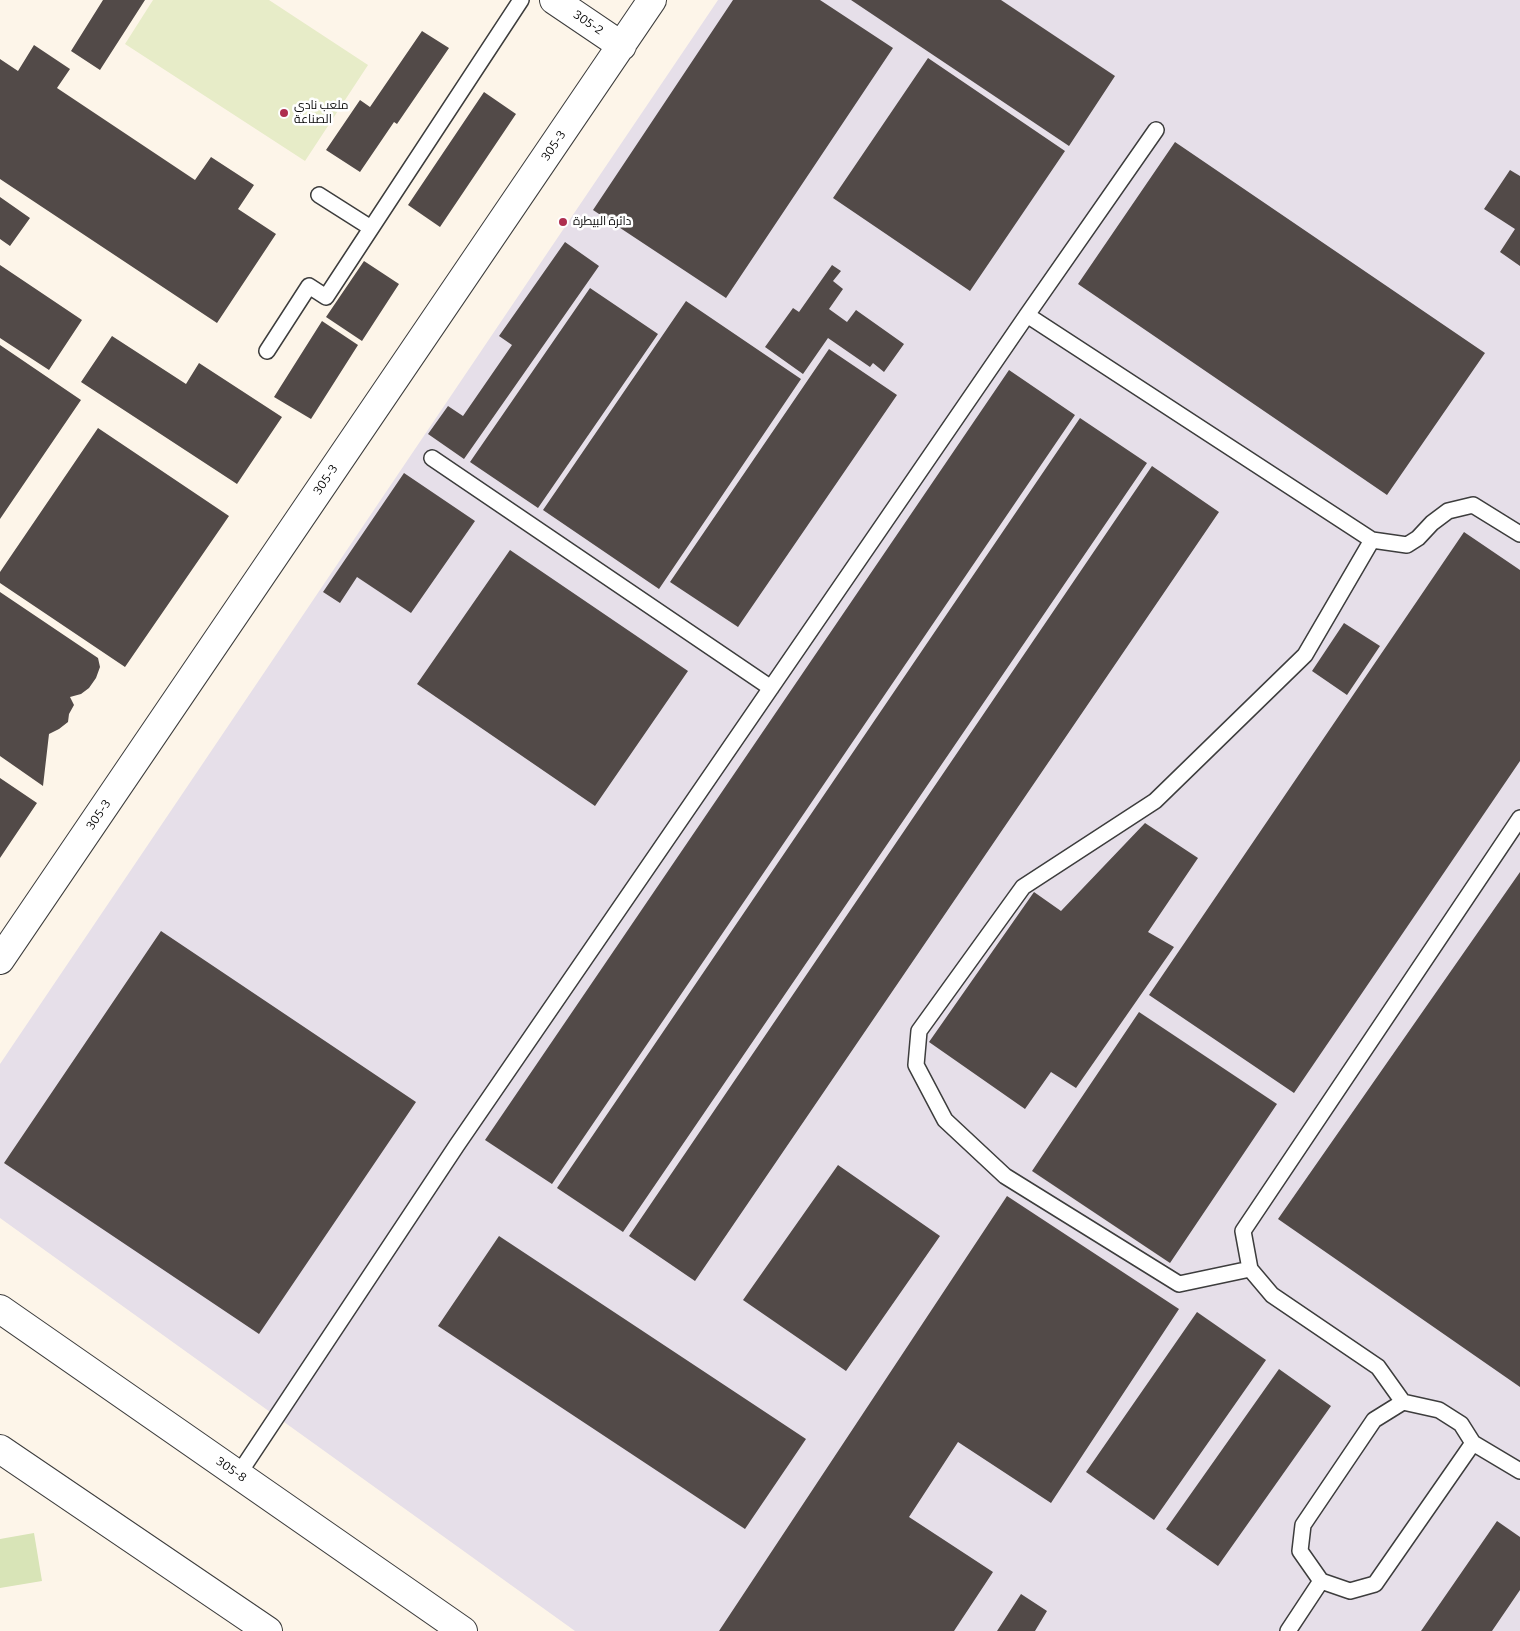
<!DOCTYPE html>
<meta charset="utf-8">
<style>
body{margin:0}
canvas{display:block;background:#fdf5e9}
</style>
<canvas width="1520" height="1631"></canvas>
<script>
const ctx = document.querySelector('canvas').getContext('2d');
ctx.lineJoin = 'round';
function fillPath(path, color) { ctx.fillStyle = color; ctx.fill(path, 'evenodd'); }
const toPath = rows => new Path2D(rows.map(r => 'M' + r).join(''));
function trace(path, color, width, dash) { ctx.strokeStyle = color; ctx.lineWidth = width; ctx.lineCap = dash ? 'butt' : 'round'; ctx.setLineDash(dash || []); ctx.stroke(path); }
function drawText(font, color, halo, rows, align = 'center') {
  ctx.font = font + ' Bitter,Cairo,serif'; ctx.lineWidth = 5; ctx.setLineDash([]); ctx.textBaseline = 'middle'; ctx.strokeStyle = halo; ctx.fillStyle = color; for (const [text, x, y, turn = 0] of rows) {
    ctx.save(); ctx.translate(x, y); ctx.rotate((+turn || 0) * Math.PI / 180); ctx.textAlign = isNaN(turn) ? turn : align; if (halo) ctx.strokeText(text, 0, 0); ctx.fillText(text, 0, 0); ctx.restore();
  }
}
fillPath(toPath([
 [718,0,1520,0,1520,1631,575,1631,0,1218,0,1064]
]), '#e6dfe9');
fillPath(toPath([
 [34,1533,42,1581,0,1588,0,1539]
]), '#d8e4b7');
fillPath(toPath([
 [153,0,269,0,368,65,305,161,125,44]
]), '#e7ecc8');
fillPath(toPath([
 [103,0,145,0,100,70,71,51],
 [733,0,820,0,893,48,726,298,593,210],
 [851,0,1001,0,1115,76,1069,146],
 [422,31,449,48,397,124,394,122,360,172,326,150,360,100,370,107],
 [34,45,70,69,57,88,195,180,211,157,254,185,238,209,276,234,217,323,0,179,0,59,18,71],
 [928,58,1065,151,970,291,833,198],
 [484,92,516,114,440,227,408,205],
 [1175,142,1485,353,1387,495,1078,284],
 [1510,170,1520,176,1520,266,1500,252,1515,229,1484,209],
 [0,197,30,218,10,246,0,239],
 [565,242,599,266,464,459,428,434,448,406,463,416,512,345,499,336],
 [364,261,399,284,362,341,326,317],
 [0,265,82,320,49,370,0,338],
 [832,265,841,271,833,281,843,289,829,309,847,322,856,310,904,344,884,372,873,363,870,367,828,338,803,374,765,347,793,308,799,312],
 [590,288,658,334,538,508,470,462],
 [686,301,801,379,659,589,543,510],
 [322,321,358,345,311,419,274,397],
 [112,336,186,384,199,363,282,417,237,484,81,382],
 [0,345,81,400,0,519],
 [829,349,897,395,738,627,670,582],
 [1009,370,1075,415,552,1184,485,1140],
 [1080,418,1147,463,623,1232,557,1188],
 [98,428,229,516,125,667,0,583,0,572],
 [1152,466,1219,512,695,1281,629,1236],
 [404,473,475,521,411,613,357,577,340,603,323,592],
 [1464,532,1520,570,1520,761,1294,1093,1149,995],
 [510,550,688,671,595,806,417,684],
 [0,592,98,658,100,667,96,678,89,688,81,694,70,697,74,705,69,714,68,722,59,729,49,734,43,786,0,756],
 [1344,623,1380,646,1347,695,1312,671],
 [0,778,37,803,0,858],
 [1145,823,1198,858,1148,932,1174,947,1076,1088,1051,1072,1025,1109,929,1042,1034,892,1061,911],
 [1520,872,1520,1387,1278,1219],
 [161,931,416,1102,259,1334,4,1163],
 [1139,1012,1277,1104,1170,1263,1032,1171],
 [838,1165,940,1236,846,1371,743,1300],
 [1007,1196,1179,1309,1051,1503,958,1442,909,1517,993,1572,954,1631,719,1631],
 [499,1236,806,1439,745,1529,438,1326],
 [1197,1312,1266,1360,1154,1520,1086,1472],
 [1279,1369,1331,1406,1218,1566,1166,1529],
 [1497,1521,1520,1537,1520,1590,1492,1631,1421,1631],
 [1021,1594,1047,1611,1035,1631,997,1631]
]), '#524a48');
const service = toPath([
 [319,195,371,228],
 [1027,315,1372,540,1407,545,1418,538,1432,523,1448,511,1473,505,1520,534],
 [267,351,309,286,326,297,521,0],
 [432,458,771,688],
 [1250,1269,1179,1284,1005,1176,945,1120,916,1065,919,1031,1023,887,1155,801,1305,655,1372,540],
 [1403,1402,1378,1367,1272,1295,1250,1269,1243,1231,1520,818],
 [1403,1402,1439,1410,1461,1424,1473,1443,1375,1584,1350,1591,1321,1581,1300,1551,1303,1525,1374,1420,1403,1402],
 [1473,1443,1520,1471],
 [238,1475,457,1145,1027,315,1156,130],
 [1288,1631,1321,1581]
]);
const tertiary = toPath([
 [554,0,622,46],
 [0,960,652,0],
 [0,1309,463,1631],
 [0,1449,268,1631]
]);
trace(service, '#3d3d3d', 18);
trace(tertiary, '#3d3d3d', 30);
trace(service, '#fff', 15);
trace(tertiary, '#fff', 28);
for (const [x, y, r, color] of [
 [284,113,5,"#ae2e4f"],
 [563,222,5,"#ae2e4f"]
]) { const dot = new Path2D(); dot.arc(x, y, r, 0, 2 * Math.PI); ctx.fillStyle = color; ctx.fill(dot); trace(dot, '#fff', 2); }
drawText('12px', '#0a0a0a', '#fff', [
 ["305-2",588,23,34],
 ["305-3",554,146,-56],
 ["305-3",326,480,-56],
 ["305-3",99,815,-56],
 ["305-8",231,1470,35]
]);
drawText('12px', '#0a0a0a', '#fff', [
 ["ملعب نادي",294,106],
 ["الصناعة",294,120],
 ["دائرة البيطرة",573,222]
], 'left');
</script>
